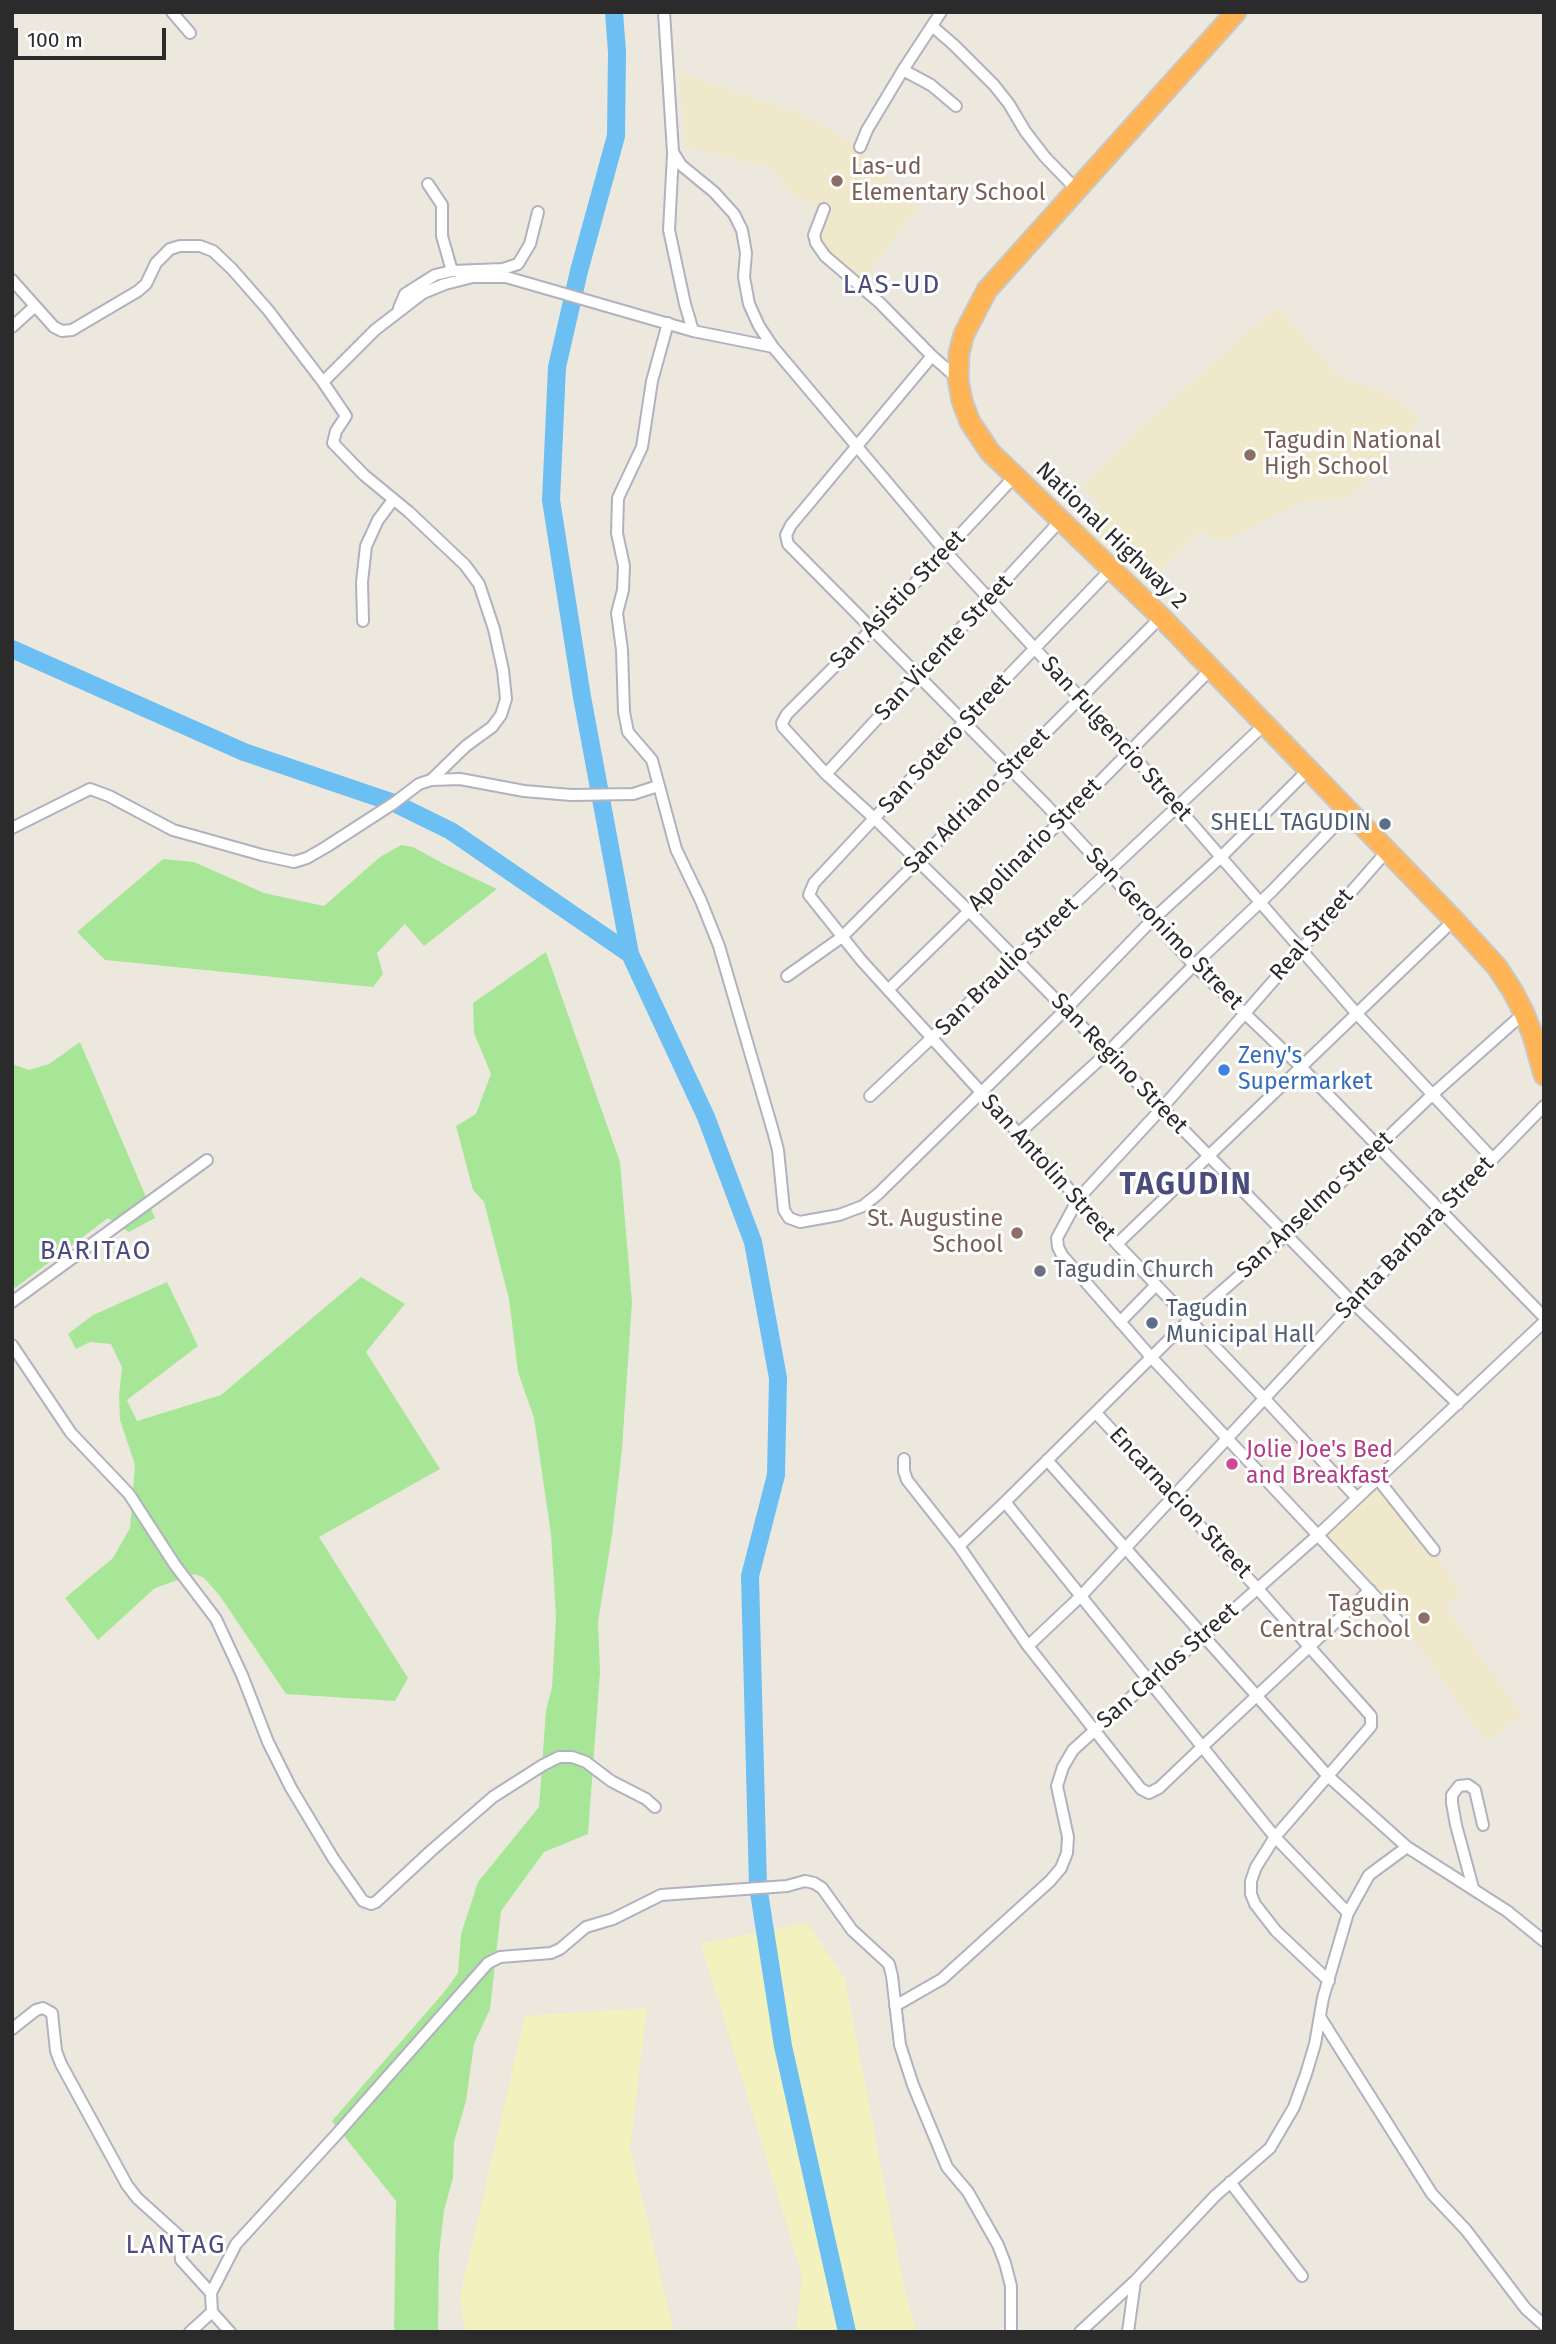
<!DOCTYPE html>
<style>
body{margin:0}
#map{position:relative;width:1556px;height:2344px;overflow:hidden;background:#ede8dd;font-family:"Fira Sans",sans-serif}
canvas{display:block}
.frame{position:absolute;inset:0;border:14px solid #2b2b2b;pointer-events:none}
.scale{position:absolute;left:14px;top:28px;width:152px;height:32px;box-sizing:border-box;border:4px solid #2b2b2b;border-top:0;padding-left:9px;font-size:21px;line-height:24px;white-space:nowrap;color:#2b2b2b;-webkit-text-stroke:5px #fff;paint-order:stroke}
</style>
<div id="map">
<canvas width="1556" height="2344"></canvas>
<div class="frame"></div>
<div class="scale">100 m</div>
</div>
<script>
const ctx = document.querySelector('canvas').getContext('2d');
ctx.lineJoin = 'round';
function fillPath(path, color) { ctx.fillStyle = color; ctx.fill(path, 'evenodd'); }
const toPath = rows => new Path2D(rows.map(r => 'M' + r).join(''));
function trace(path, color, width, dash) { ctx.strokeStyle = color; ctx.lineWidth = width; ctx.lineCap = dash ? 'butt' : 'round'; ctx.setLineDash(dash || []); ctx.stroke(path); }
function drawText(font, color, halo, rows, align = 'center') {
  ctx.font = font + ' "Fira Sans",sans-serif'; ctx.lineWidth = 6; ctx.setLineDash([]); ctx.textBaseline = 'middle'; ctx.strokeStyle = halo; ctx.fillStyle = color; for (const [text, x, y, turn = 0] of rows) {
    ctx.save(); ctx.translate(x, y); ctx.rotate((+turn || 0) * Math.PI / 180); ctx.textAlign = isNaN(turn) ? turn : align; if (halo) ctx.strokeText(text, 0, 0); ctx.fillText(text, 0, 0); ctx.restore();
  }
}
fillPath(toPath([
 [678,72,803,115,856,145,918,208,861,282,836,263,815,237,825,212,789,192,775,169,686,147],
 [1278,306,1339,377,1387,393,1420,418,1350,498,1301,502,1222,542,1200,531,1144,586,1081,528,1101,507,1082,487,1145,424],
 [1376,1485,1401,1511,1461,1591,1445,1607,1522,1714,1487,1742,1406,1629,1324,1534]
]), '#efe8cb');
fillPath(toPath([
 [401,845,413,847,444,864,497,889,424,946,405,924,377,953,383,974,373,987,105,960,77,932,163,859,194,862,264,893,324,906,380,857],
 [546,952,620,1162,632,1302,622,1449,612,1535,598,1622,600,1672,588,1834,544,1852,501,1911,490,2009,474,2044,466,2101,454,2142,453,2178,444,2210,439,2254,438,2332,394,2332,396,2201,332,2121,445,1991,458,1973,461,1934,478,1882,539,1807,546,1710,552,1688,556,1617,551,1534,534,1418,518,1372,509,1299,484,1202,473,1190,456,1126,476,1114,491,1074,474,1033,473,1003],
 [80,1042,155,1218,129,1232,108,1218,15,1288,12,1281,12,1064,29,1070,49,1064],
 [361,1277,405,1304,366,1352,440,1469,319,1537,408,1678,395,1701,286,1694,220,1596,204,1578,195,1574,155,1588,98,1640,65,1598,113,1558,130,1528,135,1465,120,1420,119,1396,122,1367,111,1344,90,1342,76,1349,68,1334,93,1315,167,1282,198,1346,127,1400,137,1421,221,1395]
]), '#a8e697');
fillPath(toPath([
 [807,1923,845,1979,905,2293,917,2332,796,2332,802,2275,701,1944],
 [647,2008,630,2148,674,2332,465,2332,460,2297,525,2016]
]), '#f3f2bf');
trace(toPath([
 [614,12,617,52,616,136,579,271,557,367,551,500,582,697,630,954,706,1117,753,1242,778,1378,776,1475,750,1576,758,1886,783,2046,847,2332],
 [12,649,244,752,394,803,451,831,630,954]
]), '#6cbff3', 18);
const street = toPath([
 [172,12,190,33],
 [664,12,673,152,681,165,714,192,734,214,742,230,746,253,744,277,749,304,759,326,773,347,945,551,1129,751,1357,1014,1492,1158],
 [932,26,954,45,994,85,1009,104,1025,131,1045,157,1076,189],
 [903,70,931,85,956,106],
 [860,147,867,130,903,70,941,12],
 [673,155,669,230,685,304,693,331],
 [428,184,442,205,442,236,452,271],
 [824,209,814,235,816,243,825,256,880,303,932,356,958,379],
 [12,280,54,327,62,331,72,330,138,291,146,284,156,263,170,249,180,246,200,246,213,251,232,269,268,310,323,382,375,330,423,293,445,284,473,277,506,277,693,331,773,347],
 [399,308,405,294,435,275,452,271,503,269,518,264,530,244,538,212],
 [668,323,652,381,642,447,618,498,617,533,624,566,623,590,617,613,622,650,624,712,628,732,652,760,676,849,701,901,719,946,773,1131,778,1150,784,1210,789,1218,800,1222,839,1215,863,1206,878,1194,1066,1009,1151,921,1220,858,1309,769],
 [12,327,34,307],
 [932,356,791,525,786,535,788,544,1047,806,1194,965,1302,1068,1544,1317],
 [323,382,346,416,336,431,333,443,364,475,409,512,465,565,479,584,494,629,503,670,506,699,501,715,492,727,466,746,431,780],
 [1014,477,872,629,787,714,782,723,783,727,826,774,875,819,969,911,1353,1303,1458,1404],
 [1111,569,964,722,814,883,809,895,861,960,1078,1199,1117,1244,1264,1398,1357,1498],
 [363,621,362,582,366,546,378,520,393,500],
 [826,774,1060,521],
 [12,828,90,789,109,796,173,830,262,855,294,862,307,858,326,847,394,803,419,784,431,780,460,779,524,791,571,795,633,794,658,786],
 [1387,851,1162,1108,1078,1199,1057,1238,1058,1247,1062,1255,1151,1357,1400,1623],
 [787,976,842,937,1161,617],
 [888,990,1061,821,1211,669],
 [870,1096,1265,724],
 [1018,1134,1107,1053,1194,965,1272,891,1348,812],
 [1117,1244,1454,920],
 [12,1302,207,1160],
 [1120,1322,1156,1285],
 [12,1345,71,1433,129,1494,175,1565,216,1619,242,1675,268,1742,291,1788,333,1858,363,1901,371,1904,376,1902,432,1850,493,1797,543,1765,559,1757,572,1757,586,1762,611,1781,646,1799,655,1807],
 [1096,1413,1257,1588,1371,1716,1371,1726,1366,1732,1275,1837,1256,1867,1251,1881,1251,1894,1255,1904,1276,1931,1329,1981],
 [904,1459,904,1471,907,1480,959,1546,1028,1646,1141,1789,1149,1793,1159,1788,1201,1748,1370,1590],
 [1047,1460,1328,1776,1407,1847,1507,1911,1544,1941],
 [1377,1478,1434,1550],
 [1005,1502,1275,1837,1348,1913],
 [959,1546,1005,1502,1190,1319,1286,1235,1433,1094,1524,1013],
 [1028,1646,1081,1596,1353,1303,1544,1106],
 [1473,1888,1456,1825,1452,1803,1452,1795,1459,1786,1468,1785,1475,1790,1483,1825],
 [895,2006,942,1979,1050,1881,1061,1868,1067,1853,1068,1837,1057,1786,1063,1767,1073,1750,1149,1681,1204,1636,1318,1535,1544,1322],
 [1320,2017,1432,2194,1466,2230,1526,2309,1544,2325],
 [12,2029,36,2010,43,2008,52,2013,56,2051,61,2064,127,2185,137,2198,179,2236,181,2260,211,2293],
 [1230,2182,1302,2276],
 [190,2332,212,2312],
 [230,2332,212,2312,211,2293,236,2244,336,2135,488,1963,500,1957,551,1953,560,1949,586,1927,613,1919,661,1895,787,1886,805,1881,814,1883,822,1888,852,1930,889,1964,892,1976,900,2045,913,2085,947,2167,968,2192,998,2245,1005,2263,1011,2286,1011,2332],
 [1080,2332,1135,2281,1215,2196,1270,2148,1294,2107,1306,2074,1315,2044,1323,1998,1348,1913,1369,1875,1407,1847],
 [1128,2332,1135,2281]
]);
const highway = toPath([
 [1236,12,987,290,964,334,959,353,958,379,962,401,970,422,990,452,1161,617,1454,920,1497,967,1512,990,1524,1013,1533,1036,1544,1075]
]);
trace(street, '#b1b1bf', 14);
trace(highway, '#c8c8c8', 23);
trace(street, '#fff', 10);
trace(highway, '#ffb456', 19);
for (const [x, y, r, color] of [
 [837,181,7,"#8d6e63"],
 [1250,455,7,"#8d6e63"],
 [1385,824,7,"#5c6f8a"],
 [1224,1070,7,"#3f7fe0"],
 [1017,1233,7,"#8d6e63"],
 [1040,1271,7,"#6b7280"],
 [1152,1323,7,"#5c6f8a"],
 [1232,1464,7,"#d1479c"],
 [1424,1618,7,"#8d6e63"]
]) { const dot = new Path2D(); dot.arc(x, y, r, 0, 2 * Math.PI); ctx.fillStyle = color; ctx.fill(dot); trace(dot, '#fff', 2.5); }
drawText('23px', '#785e54', '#fff', [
 ["Las-ud",851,168],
 ["Elementary School",851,194],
 ["Tagudin National",1264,442],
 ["High School",1264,468],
 ["St. Augustine",1003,1220,"right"],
 ["School",1003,1246,"right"],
 ["Tagudin",1410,1605,"right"],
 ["Central School",1410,1631,"right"]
], 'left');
drawText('23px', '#2b2b2b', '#fff', [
 ["National Highway 2",1111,536,44],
 ["San Asistio Street",898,600,-46],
 ["San Vicente Street",944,648,-47],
 ["San Fulgencio Street",1116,739,48],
 ["San Sotero Street",945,744,-47],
 ["San Adriano Street",977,801,-45],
 ["Apolinario Street",1035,845,-45],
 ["San Geronimo Street",1164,929,46],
 ["Real Street",1312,935,-49],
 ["San Braulio Street",1007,967,-44],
 ["San Regino Street",1119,1064,46],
 ["San Antolin Street",1048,1168,48],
 ["San Anselmo Street",1315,1205,-43],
 ["Santa Barbara Street",1415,1238,-46],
 ["Encarnacion Street",1180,1503,47],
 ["San Carlos Street",1168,1666,-41]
]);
drawText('23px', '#4e5e75', '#fff', [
 ["SHELL TAGUDIN",1371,824],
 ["Tagudin",1166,1310,"left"],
 ["Municipal Hall",1166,1336,"left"]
], 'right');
drawText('23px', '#366cbe', '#fff', [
 ["Zeny's",1238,1057],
 ["Supermarket",1238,1083]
], 'left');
drawText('23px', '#5b616d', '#fff', [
 ["Tagudin Church",1054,1271]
], 'left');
drawText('23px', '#b23c85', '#fff', [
 ["Jolie Joe's Bed",1246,1451],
 ["and Breakfast",1246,1477]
], 'left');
ctx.letterSpacing = '2px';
drawText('26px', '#494c7d', '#fff', [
 ["LAS-UD",892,286],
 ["BARITAO",96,1252],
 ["LANTAG",176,2246]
]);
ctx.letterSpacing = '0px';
ctx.letterSpacing = '2px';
drawText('bold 30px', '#494c7d', '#fff', [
 ["TAGUDIN",1186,1186]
]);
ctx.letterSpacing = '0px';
</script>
